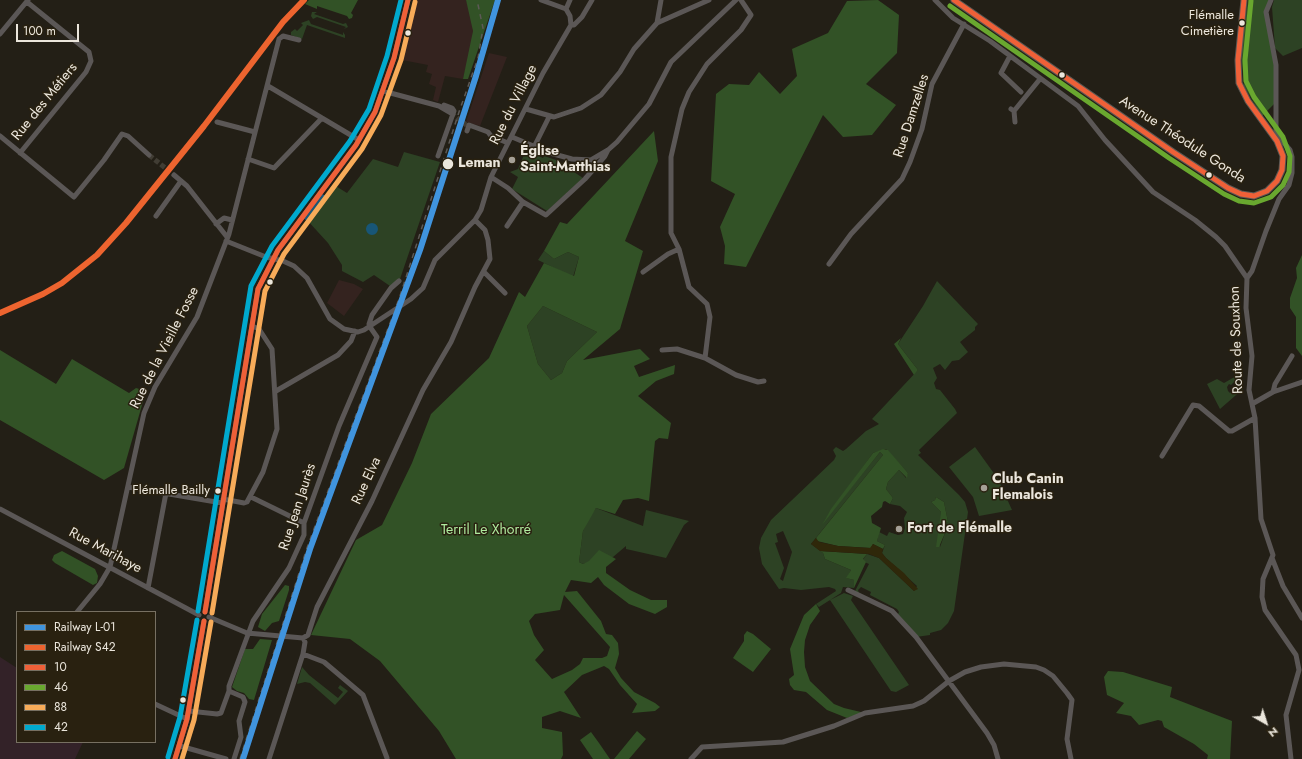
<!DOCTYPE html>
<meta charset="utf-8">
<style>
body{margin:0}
#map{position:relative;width:1302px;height:759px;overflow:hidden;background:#231f16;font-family:Jost,sans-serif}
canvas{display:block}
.legend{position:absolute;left:16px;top:611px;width:140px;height:132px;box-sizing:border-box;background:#292110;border:1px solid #777062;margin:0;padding:5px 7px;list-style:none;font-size:12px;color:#ebe6dc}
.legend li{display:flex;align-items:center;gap:8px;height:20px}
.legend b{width:20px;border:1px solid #777062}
.north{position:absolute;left:1246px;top:703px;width:40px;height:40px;-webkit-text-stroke:3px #292110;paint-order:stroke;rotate:141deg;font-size:11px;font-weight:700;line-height:16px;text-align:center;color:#ebe6dc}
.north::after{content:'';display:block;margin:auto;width:14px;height:18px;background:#ebe6dc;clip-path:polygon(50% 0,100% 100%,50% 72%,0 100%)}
.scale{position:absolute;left:16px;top:24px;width:63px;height:18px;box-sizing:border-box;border:2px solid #ebe6dc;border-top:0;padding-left:5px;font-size:12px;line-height:14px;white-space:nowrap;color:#ebe6dc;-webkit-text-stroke:3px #292110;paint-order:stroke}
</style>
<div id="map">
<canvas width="1302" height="759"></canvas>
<ul class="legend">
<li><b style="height:5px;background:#4094de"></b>Railway L-01</li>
<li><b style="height:5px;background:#ed642f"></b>Railway S42</li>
<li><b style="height:5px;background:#ef6038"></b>10</li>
<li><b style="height:5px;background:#69a82f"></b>46</li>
<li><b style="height:5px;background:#f7ab59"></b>88</li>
<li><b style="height:5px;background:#00a9ce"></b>42</li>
</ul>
<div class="north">N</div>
<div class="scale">100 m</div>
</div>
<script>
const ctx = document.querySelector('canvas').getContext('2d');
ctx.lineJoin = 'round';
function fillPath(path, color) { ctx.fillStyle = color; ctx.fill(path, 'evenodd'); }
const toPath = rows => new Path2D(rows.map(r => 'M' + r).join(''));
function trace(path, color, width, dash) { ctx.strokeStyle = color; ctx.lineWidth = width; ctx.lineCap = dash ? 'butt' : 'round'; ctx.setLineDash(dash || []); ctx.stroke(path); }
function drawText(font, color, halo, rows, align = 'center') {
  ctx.font = font + ' Jost,sans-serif'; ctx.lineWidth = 3; ctx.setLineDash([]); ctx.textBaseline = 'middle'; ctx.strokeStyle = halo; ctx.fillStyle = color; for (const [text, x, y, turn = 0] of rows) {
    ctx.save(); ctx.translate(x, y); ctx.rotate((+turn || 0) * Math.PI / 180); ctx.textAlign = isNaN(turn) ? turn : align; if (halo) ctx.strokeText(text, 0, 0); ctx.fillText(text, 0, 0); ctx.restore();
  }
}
fillPath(toPath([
 [0,657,17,668,17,742,83,742,75,759,0,759]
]), '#332228');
fillPath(toPath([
 [415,0,466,0,472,18,473,31,472,45,463,79,445,76,438,102,433,100,436,87,429,84,432,74,426,72,428,65,402,60],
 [489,53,507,57,480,126,466,122],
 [339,280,354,284,363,289,344,316,327,303]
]), '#34231f');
fillPath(toPath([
 [1274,0,1302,0,1302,48,1283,56,1275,48,1272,7],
 [312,12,317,12,314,14,343,24,346,23,348,27,344,29,346,27,317,17,313,19,311,16],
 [309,20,311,24,343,35,343,32,345,35,345,38,307,25,302,39,291,35,291,32,295,29,297,31,303,25,301,23],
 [526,150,543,158,544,156,556,160,583,178,547,211,512,189,518,177,510,172,518,169],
 [404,152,440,162,400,279,390,286,374,275,363,282,342,271,342,265,328,243,307,220,334,185,347,193,373,159,398,167],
 [544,251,554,259,568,252,579,257,573,277,538,260],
 [937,281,978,324,975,327,975,330,960,342,968,352,959,360,952,361,945,370,940,364,933,368,937,378,934,383,936,389,940,390,955,409,957,413,919,450,921,453,918,455,959,495,965,502,968,512,954,611,948,623,941,630,930,633,930,635,916,637,898,616,854,593,869,564,862,561,867,554,879,558,914,591,917,586,886,558,882,553,885,545,877,541,879,532,887,536,889,532,898,535,903,534,905,528,904,518,907,512,900,506,890,504,893,498,886,489,888,482,899,470,906,478,908,473,886,449,873,453,824,521,880,452,883,455,811,544,823,553,825,559,851,570,847,578,854,580,854,588,843,587,841,593,819,607,816,604,836,591,835,589,829,587,801,590,784,588,779,589,762,564,759,548,761,538,771,520,834,460,836,456,833,450,836,447,843,451,846,449,866,431,879,424,872,419,918,370,898,344,923,306],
 [936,497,944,502,948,522,946,523,945,533,940,547,941,512,931,502,935,500],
 [783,531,792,552,783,581,780,579,784,568,775,543,778,542,776,534],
 [861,587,871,592,870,595,897,609,899,612,898,614,859,593,858,590],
 [543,306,597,332,567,361,562,373,551,380,538,364,527,326],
 [1238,375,1240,379,1238,381,1236,380,1231,385,1229,384,1227,387,1228,391,1230,393,1233,391,1241,383,1243,389,1220,409,1207,384,1217,379,1224,383],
 [975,447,998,479,1012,510,979,516,973,497,949,467],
 [596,508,643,526,646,510,689,521,684,525,666,558,626,549,626,546,613,557,583,564,579,562,583,531,588,519],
 [844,593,853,596,851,600,909,685,896,692,891,691,830,600],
 [302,667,309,675,338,698,343,692,338,688,340,685,348,691,335,705,310,683,305,682,297,684]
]), '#2d4224');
fillPath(toPath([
 [309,0,358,0,351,13,353,15,352,18,349,19,347,16,317,6,317,9,305,4],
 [466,0,495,0,468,79,463,79,473,31],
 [878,0,899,15,897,53,866,84,896,105,872,135,843,137,823,115,746,267,724,264,725,246,720,227,735,194,711,181,716,94,729,84,749,85,759,72,780,94,797,76,792,49,828,33,847,1],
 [1248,0,1270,0,1266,12,1276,65,1277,101,1262,116,1244,86,1241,52],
 [654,131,658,161,625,241,643,251,620,329,583,360,640,349,650,359,634,366,639,377,675,365,674,374,656,381,638,396,671,423,668,439,659,438,655,441,649,501,638,498,623,500,615,514,596,508,583,531,579,562,583,564,589,561,599,550,616,559,606,567,606,573,630,590,651,600,667,600,667,607,655,614,629,604,604,585,598,577,591,583,571,580,565,592,577,591,601,621,606,634,612,635,618,643,619,654,615,668,621,678,634,692,655,703,660,707,655,711,632,713,637,704,620,685,609,669,604,666,582,675,564,692,581,718,560,711,542,717,542,728,562,732,563,755,561,759,456,759,439,731,380,661,350,639,311,635,356,540,382,525,412,463,431,414,489,358,519,292,525,297,544,263,574,276,579,257,568,252,554,259,544,251,560,222,567,224],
 [543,306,597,332,567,361,562,373,551,380,538,364,527,326],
 [564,595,610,647,607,656,602,658,583,658,580,664,572,670,552,679,535,660,544,650,534,635,529,621,535,614,560,610],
 [1302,255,1302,356,1296,348,1296,317,1290,308,1290,298,1297,278,1296,268],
 [901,338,898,344,918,370,914,375,894,344],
 [0,350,56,384,72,359,129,393,136,388,146,391,124,468,104,480,0,420],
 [883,449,888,450,908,473,907,478,899,470,888,482,886,489,893,498,890,504,885,501,883,502,882,507,871,516,872,523,881,528,877,541,885,545,883,549,873,544,871,548,838,546,817,541,816,538,883,455,880,452,822,525,831,509,873,453],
 [936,497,944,502,948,522,946,523,945,533,939,547,936,547,941,512,931,502,935,500],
 [62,551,95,569,98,576,97,583,93,585,55,563,52,560,54,555],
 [820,551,867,554,863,559,866,562,854,588,854,580,846,578,851,570,825,559,823,553],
 [285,585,289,586,289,590,279,621,272,623,265,631,258,627,262,614],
 [816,604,820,611,810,625,805,640,804,652,805,667,810,681,834,704,844,708,865,713,847,718,827,710,806,692,794,690,790,685,789,679,794,675,790,649,804,615],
 [747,631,753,634,771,649,753,672,733,658,744,641,744,635],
 [260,639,272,640,254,700,249,699,244,693,237,691,232,687,245,649,253,649],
 [1108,671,1123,672,1172,687,1170,697,1232,721,1230,759,1207,759,1208,755,1194,744,1164,727,1162,721,1158,720,1139,725,1131,716,1116,713,1124,703,1107,695,1104,677],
 [637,731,646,739,629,759,614,759],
 [591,732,599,743,610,759,593,759,580,740]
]), '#325226');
fillPath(toPath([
 [816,538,819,542,838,546,870,548,873,544,883,549,882,553,886,558,904,573,918,589,914,591,879,558,869,554,820,551,811,544]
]), '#2f280a');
fillPath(toPath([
 [322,194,326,196,307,221,303,218],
 '366 229a6 6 0 1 1 12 0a6 6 0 1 1-12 0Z'
]), '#185677');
trace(toPath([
 [451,113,470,128],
 [149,155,174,175]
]), '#413d34', 5, [5, 2.5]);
trace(toPath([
 [935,0,953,18,990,41,1078,106,1105,140,1153,192,1195,220,1216,237,1225,246,1247,278,1246,308,1252,356,1249,390,1255,418,1261,519,1273,555,1263,579,1262,597,1265,610,1296,655,1299,670,1286,715,1291,759],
 [566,9,570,0],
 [657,23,709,0],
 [571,25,574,25,582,17,592,0],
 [0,34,28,0],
 [1010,56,1001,73,1021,92],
 [268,86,359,140],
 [383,91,439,106,451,113],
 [526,109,554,117,581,108,601,95,620,72,634,49,657,23,661,0],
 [1011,109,1014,111,1040,79],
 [1014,111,1015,122],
 [217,122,255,132],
 [467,131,469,125,488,132,491,136,508,143],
 [0,136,74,197,104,160,122,134,128,136,149,155],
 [512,137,550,153,572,159,591,160,608,150,617,142,649,104,671,62,736,0],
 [534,147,549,117],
 [20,153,86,72,91,61,89,52,27,2],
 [438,156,454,111,452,108,444,105],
 [248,159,274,168,322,118],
 [174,175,187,186,227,237],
 [491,177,508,188,523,202,546,215,585,179,605,156,608,150],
 [156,216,181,181],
 [216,224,224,218,232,220],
 [507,226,523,202],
 [226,241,266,257,283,261,294,266,307,278,330,319,344,329,358,332,364,330,411,299,423,288,435,260,475,220,481,210,491,177,543,73,571,25,570,16,566,9,541,0],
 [829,264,851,234,902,179,910,162,922,129,932,84,964,24],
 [484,272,505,293],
 [643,272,668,254,679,249],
 [1247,278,1252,271,1266,231,1279,199,1289,185,1292,173,1292,157,1290,150,1276,134,1276,65,1266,12,1271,0],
 [370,327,369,324,372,315,391,288,399,281],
 [662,350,677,349,705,358,736,375,758,382,764,381],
 [705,358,710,317,707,304,689,287,679,249,671,233,671,157,682,109,689,92,707,64,741,30,751,15,741,0],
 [276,391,338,355,351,341,355,331],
 [1273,392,1275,384,1292,356],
 [1252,404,1273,392,1302,382],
 [1162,456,1193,405,1199,406,1229,431,1232,431,1255,418],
 [128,487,222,503],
 [251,497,304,523],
 [223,499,244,503,247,502,263,472,277,429,272,349,259,329,252,326],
 [0,509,199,615],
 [1272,558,1283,586,1302,618],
 [148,588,166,493],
 [848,590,892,611,916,637,987,733,994,745,998,759],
 [77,612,100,584,110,567,144,413,155,387,197,317,229,234,279,39,283,36,299,40],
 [205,612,258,289,278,250,356,145,375,112,394,58,408,0],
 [209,617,247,633,303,638],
 [303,654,324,662,363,695,387,758],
 [155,704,187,719],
 [189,711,217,714,221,713,229,691],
 [180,746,226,759],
 [175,759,187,719,204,621],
 [234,759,241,737,239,721,245,702,243,697,229,691,229,686,253,621,289,568,304,535,304,523,339,426,377,337,370,327],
 [269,759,303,654,305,642,303,638,308,635,317,607,372,501,423,390,451,342,475,287,490,259,488,240,485,230,475,220],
 [691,759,702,747,783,742,834,726,865,713,913,706,924,701,949,681,965,672,981,667,1004,664,1036,667,1044,670,1053,676,1067,693,1072,700,1067,739,1071,759]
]), '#5b5756', 5);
trace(toPath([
 [954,0,1173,152,1228,188,1241,194,1254,196,1267,191,1277,181,1282,170,1283,156,1277,141,1248,101,1239,83,1238,60,1244,0]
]), '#5c5853', 7);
trace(toPath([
 [240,759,307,548,400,296,459,112,478,58,483,28,477,0]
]), '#5d5a56', 1.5, [5, 5]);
trace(toPath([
 [954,0,1173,152,1228,188,1241,194,1254,196,1267,191,1277,181,1282,170,1283,156,1277,141,1248,101,1239,83,1238,60,1244,0],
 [205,612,258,289,278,250,356,145,375,112,394,58,408,0],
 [175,759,187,719,204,621]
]), '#ef6038', 5);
trace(toPath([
 [950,6,1169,158,1224,194,1239,201,1254,203,1271,197,1283,185,1289,172,1290,156,1283,137,1254,97,1246,81,1245,60,1251,1]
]), '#69a82f', 5);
trace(toPath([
 [212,613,265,291,284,254,362,149,381,115,401,60,415,2],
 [182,759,194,720,211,622]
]), '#f7ab59', 5);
trace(toPath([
 [198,611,251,286,272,246,350,141,369,109,387,56,401,0],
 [168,757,180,717,197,620]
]), '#00a9ce', 5);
trace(toPath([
 [243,759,310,549,420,250,476,76,498,0]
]), '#4094de', 6);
trace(toPath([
 [0,313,43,294,62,283,97,255,126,223,204,126,283,22,304,0]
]), '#ed642f', 6);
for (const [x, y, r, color] of [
 [1242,23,3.5,"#ebe6dc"],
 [408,33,3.5,"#ebe6dc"],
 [1062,75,3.5,"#ebe6dc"],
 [512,160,4,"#a5a097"],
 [448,164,6,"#ebe6dc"],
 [1209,175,3.5,"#ebe6dc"],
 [270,282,3.5,"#ebe6dc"],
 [984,488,4,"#a5a097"],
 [218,491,3.5,"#ebe6dc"],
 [899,529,4,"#a5a097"],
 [183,700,3.5,"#ebe6dc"]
]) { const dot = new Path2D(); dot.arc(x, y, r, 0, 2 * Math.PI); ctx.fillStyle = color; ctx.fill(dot); trace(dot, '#292110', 1.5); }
drawText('13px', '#ebe6dc', '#292110', [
 ["Flémalle",1234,16],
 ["Cimetière",1234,32],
 ["Flémalle Bailly",210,491]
], 'right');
drawText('14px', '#ebe6dc', '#292110', [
 ["Rue des Métiers",45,102,-51],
 ["Rue du Village",514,105,-63],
 ["Rue Damzelles",912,116,-72],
 ["Avenue Théodule Gonda",1182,140,33],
 ["Route de Souxhon",1237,340,-92],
 ["Rue de la Vieille Fosse",165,348,-63],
 ["Rue Elva",367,481,-65],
 ["Rue Jean Jaurès",298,507,-72],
 ["Rue Marihaye",105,551,28]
]);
drawText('bold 14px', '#ebe6dc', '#292110', [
 ["Église",520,152],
 ["Saint-Matthias",520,168],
 ["Club Canin",992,480],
 ["Flemalois",992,496],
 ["Fort de Flémalle",907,529]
], 'left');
drawText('bold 14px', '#ebe6dc', '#292110', [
 ["Leman",458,164]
], 'left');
drawText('14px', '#afeb9e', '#292110', [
 ["Terril Le Xhorré",486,531]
]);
</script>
